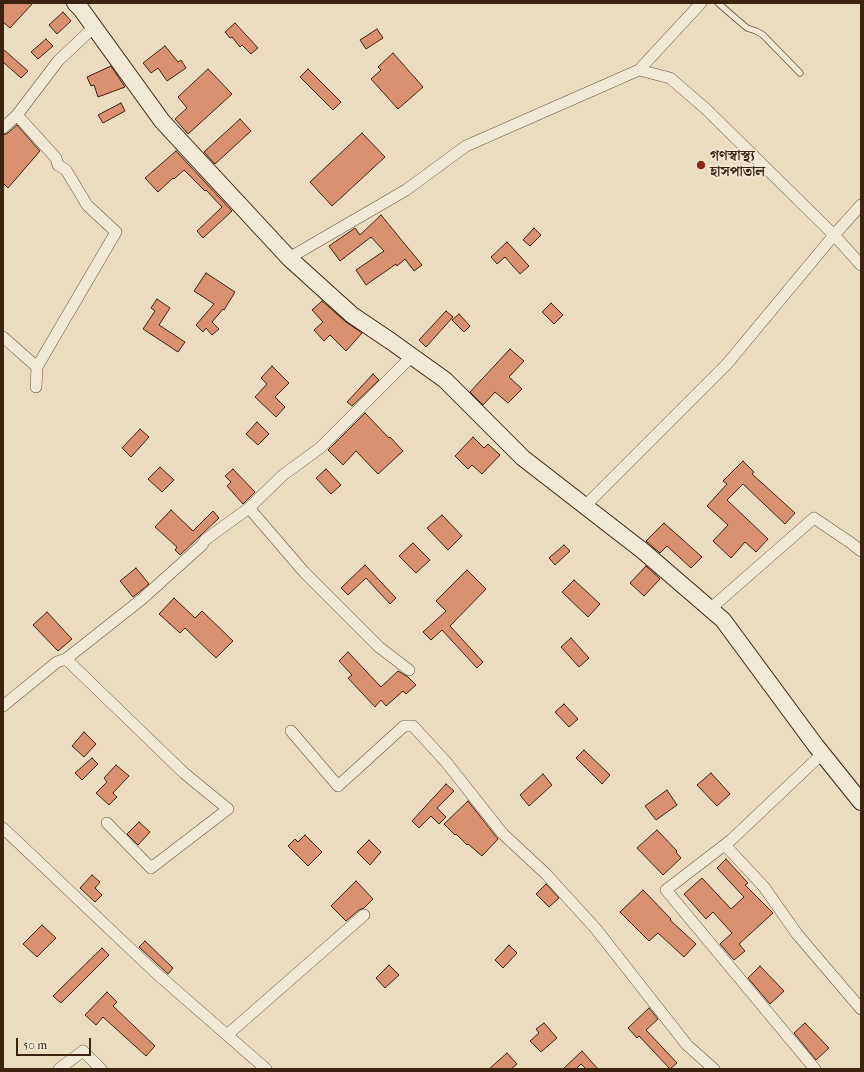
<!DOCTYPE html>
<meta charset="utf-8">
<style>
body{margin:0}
#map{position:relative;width:864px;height:1072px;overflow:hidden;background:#ebdcc0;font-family:"IM FELL French Canon",serif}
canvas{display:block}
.frame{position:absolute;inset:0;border:4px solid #3b2310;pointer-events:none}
.scale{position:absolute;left:16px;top:1038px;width:75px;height:18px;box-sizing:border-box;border:2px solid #3b2310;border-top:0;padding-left:5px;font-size:12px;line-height:14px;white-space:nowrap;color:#3b2310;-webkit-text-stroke:3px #f2e8d6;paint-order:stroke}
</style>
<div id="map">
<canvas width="864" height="1072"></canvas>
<div class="frame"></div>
<div class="scale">50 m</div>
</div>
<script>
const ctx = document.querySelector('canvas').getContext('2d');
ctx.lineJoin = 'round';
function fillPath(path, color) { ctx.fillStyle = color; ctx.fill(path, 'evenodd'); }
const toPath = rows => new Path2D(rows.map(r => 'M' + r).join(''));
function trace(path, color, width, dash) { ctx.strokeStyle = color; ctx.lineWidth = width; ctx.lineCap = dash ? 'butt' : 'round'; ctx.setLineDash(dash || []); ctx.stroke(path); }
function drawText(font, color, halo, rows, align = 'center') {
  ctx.font = font + ' "IM FELL French Canon","Noto Serif Bengali",serif'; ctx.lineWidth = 3.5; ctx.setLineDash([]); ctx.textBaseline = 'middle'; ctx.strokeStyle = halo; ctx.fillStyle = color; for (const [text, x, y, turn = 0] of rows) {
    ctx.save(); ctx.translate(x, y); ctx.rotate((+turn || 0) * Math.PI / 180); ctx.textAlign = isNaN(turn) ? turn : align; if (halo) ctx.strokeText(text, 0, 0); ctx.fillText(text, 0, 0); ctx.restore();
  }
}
const building = toPath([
 [3,3,33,3,10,28,3,22,3,3],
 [63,12,71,21,57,34,49,25,63,12],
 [235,23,258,48,251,54,242,45,240,47,232,37,230,38,225,32,235,23],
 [377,29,383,38,366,49,360,40,377,29],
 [46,39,53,46,38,59,31,52,46,39],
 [165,46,178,62,181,60,186,68,167,81,158,68,151,73,143,63,165,46],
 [3,49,28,71,21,78,3,62,3,49],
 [393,53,423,87,398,109,371,79,381,70,378,67,393,53],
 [111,66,125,87,98,97,94,85,91,86,87,77,111,66],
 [208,69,232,94,188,134,175,119,187,108,178,97,208,69],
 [308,69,341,102,333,110,300,77,308,69],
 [121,103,125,111,103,123,98,115,121,103],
 [240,119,251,131,215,164,204,152,240,119],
 [17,125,40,151,8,188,3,183,3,135,8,133,17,125],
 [362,133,385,157,332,206,310,182,362,133],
 [176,151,232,211,203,238,197,231,222,207,206,190,205,191,184,170,174,179,173,178,158,192,145,178,176,151],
 [381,215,422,265,414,271,405,259,397,266,396,264,366,285,356,270,384,251,371,237,340,261,329,246,355,228,360,235,381,215],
 [534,228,541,235,530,246,523,240,534,228],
 [507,242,529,266,520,274,505,257,497,264,491,257,507,242],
 [206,273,235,292,224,310,223,309,212,322,219,329,212,335,206,328,203,332,196,325,214,304,194,291,206,273],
 [157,299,170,308,159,325,185,342,178,352,143,329,155,311,151,308,157,299],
 [322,301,346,322,362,333,346,351,330,335,324,341,314,330,323,322,312,310,322,301],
 [551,303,563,315,554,324,542,312,551,303],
 [446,311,453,317,426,347,419,340,446,311],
 [459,314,470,326,464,332,452,320,459,314],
 [510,349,524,361,509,377,522,389,508,403,495,392,483,405,470,392,510,349],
 [272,366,289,383,275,397,285,407,276,417,255,397,267,384,261,378,272,366],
 [373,374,379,380,352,406,347,402,373,374],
 [365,413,389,438,390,437,403,451,378,474,356,451,343,465,328,450,365,413],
 [257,422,269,434,258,445,246,434,257,422],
 [140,429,149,437,131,457,122,448,140,429],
 [473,437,484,448,488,444,500,455,482,474,472,465,468,469,455,456,473,437],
 [743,461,754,472,752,474,795,513,785,524,743,484,727,500,768,539,756,552,745,542,731,558,713,541,728,525,707,506,727,484,723,481,743,461],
 [160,467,174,480,162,492,148,479,160,467],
 [233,469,255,492,243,504,227,486,231,482,225,476,233,469],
 [326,469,341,485,331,494,316,478,326,469],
 [171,510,193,531,213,511,219,518,180,555,175,550,177,547,155,527,171,510],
 [442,515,462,536,448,550,427,528,442,515],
 [664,523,702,557,691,568,667,546,660,553,646,541,664,523],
 [413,543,430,560,416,573,399,556,413,543],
 [564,545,570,551,555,565,549,558,564,545],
 [365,565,396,598,390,604,366,578,348,595,341,588,365,565],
 [646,566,660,579,644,596,630,583,646,566],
 [136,568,149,584,133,597,120,581,136,568],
 [467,570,486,589,450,626,483,662,477,668,442,630,431,640,423,632,446,611,436,601,467,570],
 [574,580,600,604,588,617,562,592,574,580],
 [174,598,195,618,202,611,233,641,216,658,185,628,180,633,159,614,174,598],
 [47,612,72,639,58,651,33,625,47,612],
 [571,638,589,658,579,667,561,647,571,638],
 [348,652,381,687,398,671,408,677,416,685,406,694,403,691,386,706,381,700,375,707,348,678,352,675,339,661,348,652],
 [564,704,578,719,569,727,555,712,564,704],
 [84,732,96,744,84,757,72,746,84,732],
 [584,750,610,775,602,784,576,758,584,750],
 [92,758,98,764,82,780,75,773,92,758],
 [116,765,129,776,113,793,117,797,109,805,96,793,107,782,104,778,116,765],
 [711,773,730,794,717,806,697,785,711,773],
 [543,774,552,785,529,806,520,795,543,774],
 [446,784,454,791,437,808,446,817,439,824,431,816,419,828,412,821,446,784],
 [667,790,677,805,656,820,645,806,667,790],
 [468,801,498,839,482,856,468,844,467,845,456,834,455,835,444,824,468,801],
 [139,822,150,832,138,845,127,834,139,822],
 [657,830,677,851,676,852,681,858,663,875,637,848,657,830],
 [305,835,322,852,308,866,288,846,295,839,298,842,305,835],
 [369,840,381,852,370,865,357,852,369,840],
 [726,859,748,883,745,885,773,913,739,944,745,951,734,960,720,944,732,933,713,912,706,919,684,894,702,878,731,909,744,897,717,868,726,859],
 [92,875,100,882,95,888,102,895,95,902,80,888,92,875],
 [356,881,373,899,364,908,359,910,346,921,331,906,356,881],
 [546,884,559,898,549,907,536,894,546,884],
 [643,890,671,919,670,920,696,944,684,957,658,933,649,941,620,912,643,890],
 [42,925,56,938,37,957,23,944,42,925],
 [145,941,173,968,168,974,139,947,145,941],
 [509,945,517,953,503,968,495,960,509,945],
 [102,948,109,955,61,1003,53,996,102,948],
 [389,965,399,975,385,988,376,978,389,965],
 [760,966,784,991,770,1004,748,978,760,966],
 [107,992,117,1002,113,1006,155,1046,146,1056,103,1017,96,1025,85,1015,107,992],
 [649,1008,658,1019,646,1030,677,1063,670,1069,639,1036,637,1038,628,1028,649,1008],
 [544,1023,557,1038,541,1052,530,1041,539,1033,536,1029,544,1023],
 [805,1023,829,1048,816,1060,794,1033,805,1023],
 [582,1051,598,1069,586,1069,581,1064,576,1069,563,1069,582,1051],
 [507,1053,517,1064,511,1069,489,1069,507,1053]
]);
fillPath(building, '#da9171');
trace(building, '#3b2310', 1);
const lane = toPath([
 [718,3,747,28,756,31,763,35,800,73]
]);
const street = toPath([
 [639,70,670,78,706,109,834,235,861,265],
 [3,128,17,115],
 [289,258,406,190,466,146,639,70,701,3],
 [3,337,37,367],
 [36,387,37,367,116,232,87,205,66,170,58,165,56,158,17,115,58,61,94,27],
 [585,506,727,364,834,235,861,205],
 [249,508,304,572,379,647,409,670],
 [710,609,814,518,851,543,861,551],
 [66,659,184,773,228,809,151,868,107,823],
 [3,706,57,662,66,659,142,599,202,545,205,540,249,508,283,475,320,448,412,356],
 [291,731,338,786,404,726,413,726,446,762,503,834,546,874,596,929,687,1045,714,1069],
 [3,828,156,973,266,1069],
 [725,845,764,887,797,934,861,1009],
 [227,1035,364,915],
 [59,1069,83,1051,101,1069],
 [815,1069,666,890,731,840,822,754]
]);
const secondary = toPath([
 [75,3,81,9,162,121,289,258,352,315,392,342,445,380,523,458,643,551,723,620,816,746,861,802]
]);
trace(lane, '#67513c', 7);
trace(street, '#67513c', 12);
trace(secondary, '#3b2310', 18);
trace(lane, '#f2e8d6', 5.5);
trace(street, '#f2e8d6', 11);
trace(secondary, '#f2e8d6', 16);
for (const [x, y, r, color] of [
 [701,165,5,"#8f2418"]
]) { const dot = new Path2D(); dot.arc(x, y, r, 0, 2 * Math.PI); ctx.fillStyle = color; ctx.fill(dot); trace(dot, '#f2e8d6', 1.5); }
drawText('bold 14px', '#3b2310', '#f2e8d6', [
 ["গণস্বাস্থ্য",710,157],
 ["হাসপাতাল",710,173]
], 'left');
</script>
